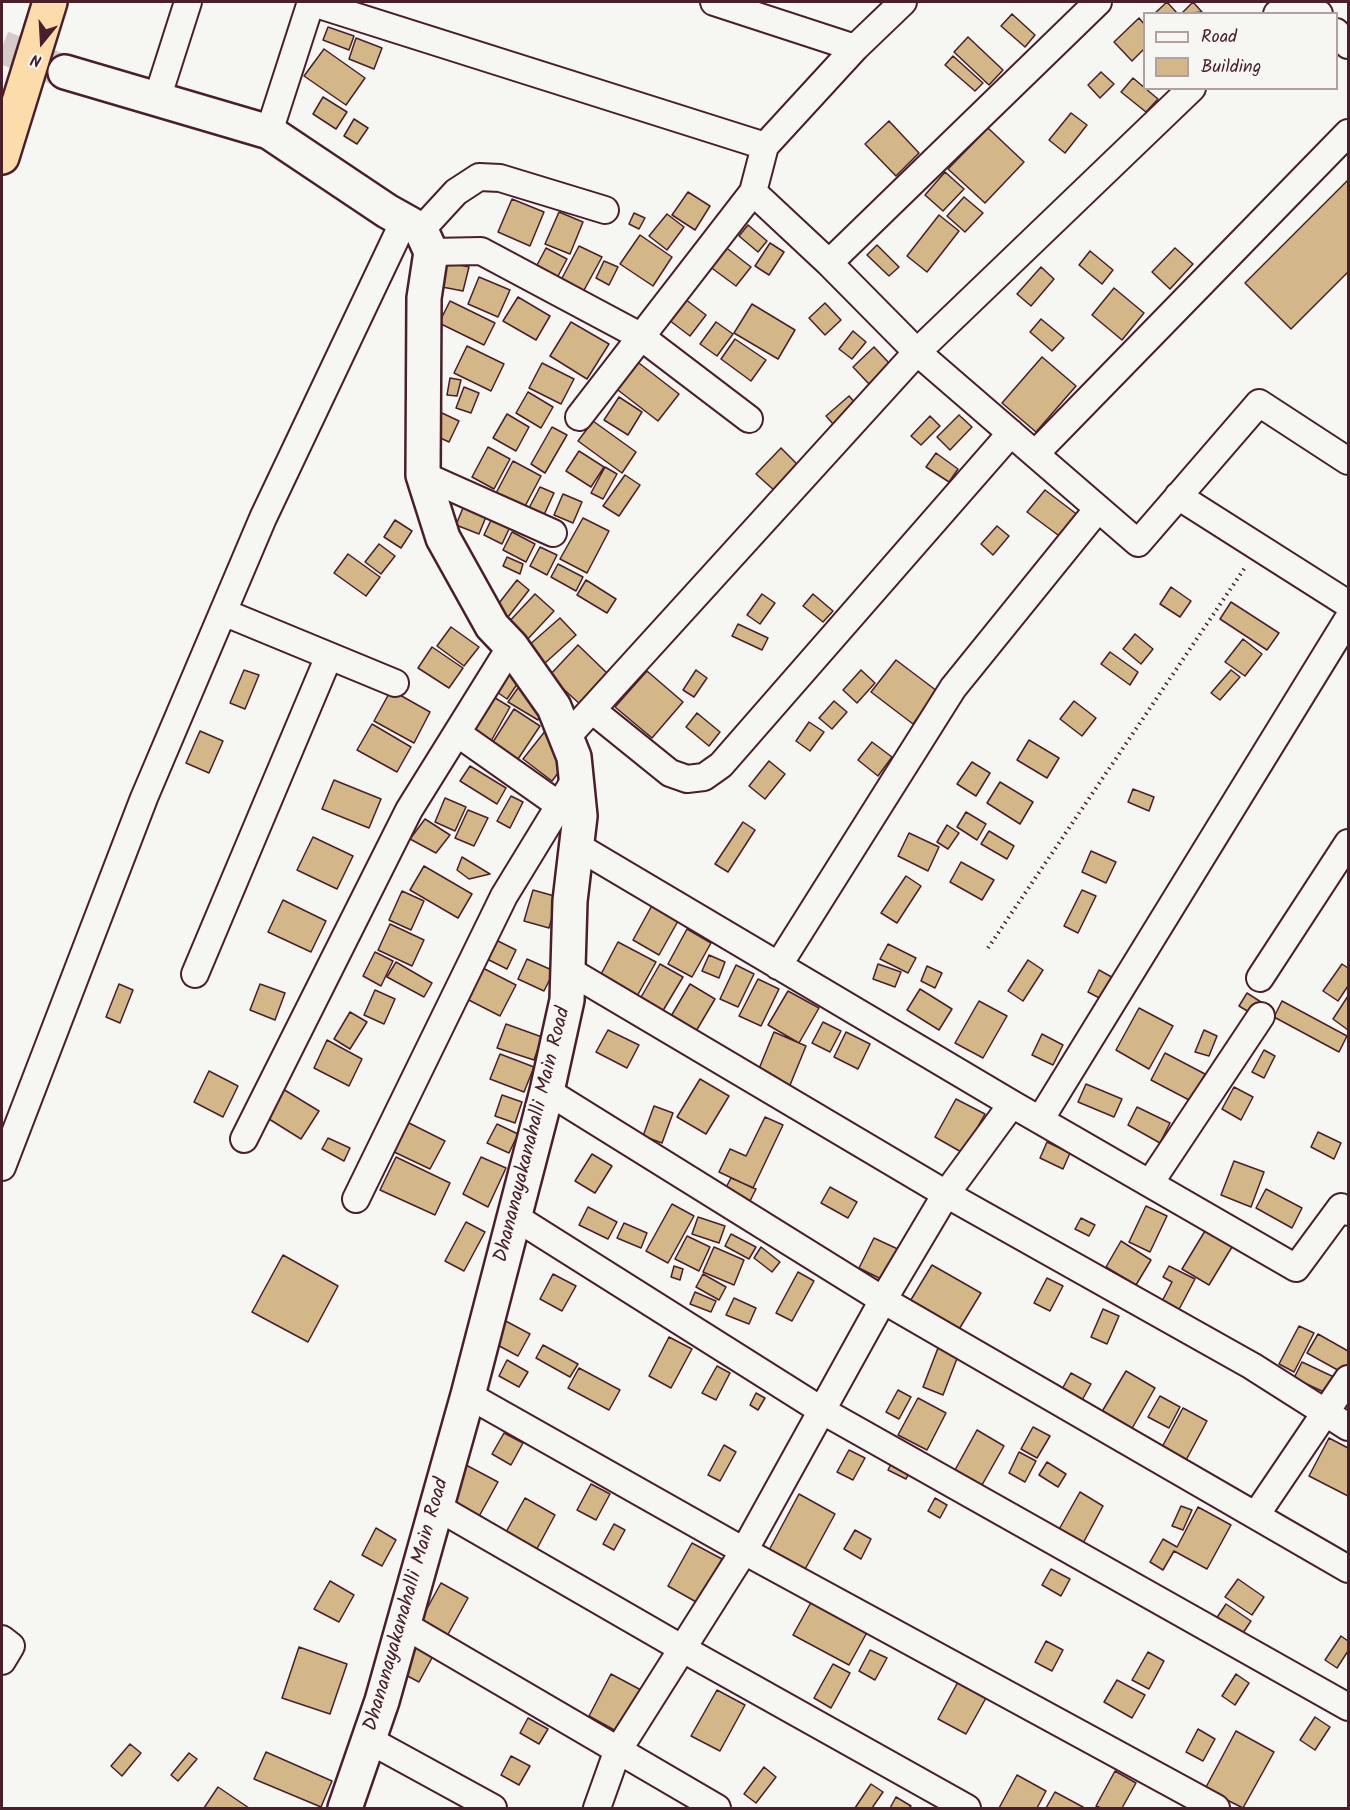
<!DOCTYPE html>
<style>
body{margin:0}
#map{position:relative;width:1350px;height:1810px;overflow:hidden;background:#f6f6f2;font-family:Kalam,sans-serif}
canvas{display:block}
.frame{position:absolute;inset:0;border:3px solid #4a1f2b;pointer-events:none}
.legend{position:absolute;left:1143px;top:12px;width:195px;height:78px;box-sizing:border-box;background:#f6f6f2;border:2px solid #b1a0a2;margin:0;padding:8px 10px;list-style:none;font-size:18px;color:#4a1f2b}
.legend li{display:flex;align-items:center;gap:12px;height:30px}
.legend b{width:30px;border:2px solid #b1a0a2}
.north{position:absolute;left:12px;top:12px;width:60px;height:60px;-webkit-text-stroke:4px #f6f6f2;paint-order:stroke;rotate:198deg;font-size:16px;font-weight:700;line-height:24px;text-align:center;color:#4a1f2b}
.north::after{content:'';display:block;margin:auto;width:21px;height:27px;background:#4a1f2b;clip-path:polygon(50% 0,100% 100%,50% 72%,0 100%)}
</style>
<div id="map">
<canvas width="1350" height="1810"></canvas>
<div class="frame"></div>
<ul class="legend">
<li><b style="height:8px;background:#f6f6f2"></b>Road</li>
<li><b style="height:16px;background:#d3b788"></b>Building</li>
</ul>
<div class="north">N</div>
</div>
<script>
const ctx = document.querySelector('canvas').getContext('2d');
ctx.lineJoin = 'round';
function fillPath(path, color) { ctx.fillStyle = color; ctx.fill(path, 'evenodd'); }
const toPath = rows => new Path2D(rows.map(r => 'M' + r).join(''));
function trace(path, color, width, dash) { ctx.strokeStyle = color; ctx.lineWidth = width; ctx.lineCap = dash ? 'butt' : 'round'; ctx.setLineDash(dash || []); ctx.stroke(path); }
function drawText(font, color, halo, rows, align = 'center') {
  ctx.font = font + ' Kalam,sans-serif'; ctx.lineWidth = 5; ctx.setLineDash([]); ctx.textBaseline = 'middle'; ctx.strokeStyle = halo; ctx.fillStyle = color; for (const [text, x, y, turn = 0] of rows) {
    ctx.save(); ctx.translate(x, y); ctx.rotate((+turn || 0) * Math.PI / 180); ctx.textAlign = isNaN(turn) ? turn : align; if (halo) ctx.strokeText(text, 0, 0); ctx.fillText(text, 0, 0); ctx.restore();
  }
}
const building = toPath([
 [1167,2,1177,13,1154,14,1167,2],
 [1193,2,1202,12,1181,14,1193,2],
 [1012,14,1035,35,1025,47,1001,26,1012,14],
 [1139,18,1144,24,1144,49,1132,61,1114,42,1139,18],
 [328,27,354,36,349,50,323,40,328,27],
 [968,37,1003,70,989,85,954,52,968,37],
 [356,38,382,48,374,69,349,59,356,38],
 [324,49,365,78,346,105,304,76,324,49],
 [953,56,983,83,975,91,945,65,953,56],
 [1101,72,1114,84,1100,98,1088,85,1101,72],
 [1133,78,1158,99,1146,112,1121,92,1133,78],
 [323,97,347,112,336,129,313,114,323,97],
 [1071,113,1087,125,1065,153,1049,140,1071,113],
 [354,119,368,128,357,144,344,136,354,119],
 [889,121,919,153,896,176,865,144,889,121],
 [988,128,1024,162,985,203,948,169,988,128],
 [945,172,964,189,943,211,925,195,945,172],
 [1348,180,1348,272,1291,329,1245,283,1348,180],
 [688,192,710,206,695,230,672,215,688,192],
 [964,197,983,213,965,232,947,216,964,197],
 [512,199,544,212,530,246,498,232,512,199],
 [559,212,583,222,570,254,545,244,559,212],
 [634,213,645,218,639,229,629,224,634,213],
 [667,214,684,227,667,250,649,236,667,214],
 [939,215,959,231,927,272,907,256,939,215],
 [748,225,767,241,758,252,739,236,748,225],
 [640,235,672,257,653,286,620,264,640,235],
 [770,243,784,252,769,275,755,266,770,243],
 [877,245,899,267,889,276,867,255,877,245],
 [579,246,602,257,583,292,561,280,579,246],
 [724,246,751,267,736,286,709,266,724,246],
 [546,248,567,259,557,278,536,267,546,248],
 [1175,248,1193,264,1170,289,1152,272,1175,248],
 [1090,251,1113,270,1102,284,1079,265,1090,251],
 [604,261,618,267,609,285,596,278,604,261],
 [447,262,469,267,463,291,442,287,447,262],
 [1041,267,1054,279,1031,306,1017,294,1041,267],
 [479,277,510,290,498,317,468,304,479,277],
 [1114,288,1144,313,1122,340,1092,315,1114,288],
 [681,296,706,315,690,336,665,317,681,296],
 [518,297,550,316,536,340,503,321,518,297],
 [450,301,495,323,484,345,439,323,450,301],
 [825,303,841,320,825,335,809,318,825,303],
 [752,304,795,330,778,359,734,333,752,304],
 [1041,319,1064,338,1052,351,1030,332,1041,319],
 [571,322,609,344,587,379,550,356,571,322],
 [716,322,733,334,717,356,700,344,716,322],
 [853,331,866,342,852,359,839,349,853,331],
 [735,339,766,360,751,381,721,359,735,339],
 [467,346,504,364,491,391,454,373,467,346],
 [874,347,890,364,869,384,853,367,874,347],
 [1042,357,1076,386,1036,432,1002,403,1042,357],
 [635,360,679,394,658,421,614,387,635,360],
 [542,363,574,379,561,404,529,388,542,363],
 [450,378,461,380,457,396,447,395,450,378],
 [464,387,479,393,471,413,456,408,464,387],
 [528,392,553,407,541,428,516,413,528,392],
 [849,396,858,406,834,425,826,416,849,396],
 [619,397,642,412,628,435,604,420,619,397],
 [442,413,459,421,449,442,432,434,442,413],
 [507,414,529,427,516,451,493,438,507,414],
 [959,415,972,427,950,450,937,437,959,415],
 [930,416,940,426,921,445,911,436,930,416],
 [593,421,636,452,622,473,578,441,593,421],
 [552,427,567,435,545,473,531,464,552,427],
 [488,447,510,459,494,489,472,477,488,447],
 [781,448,799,466,775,491,756,474,781,448],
 [579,451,604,467,591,487,566,471,579,451],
 [936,453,958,469,949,482,926,467,936,453],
 [513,461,541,476,523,510,495,495,513,461],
 [605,467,617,474,603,499,591,493,605,467],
 [625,475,640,485,619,516,603,506,625,475],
 [540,487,554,493,543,517,528,510,540,487],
 [1045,490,1083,519,1066,541,1027,512,1045,490],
 [563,494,582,502,573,523,554,515,563,494],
 [467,498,490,507,479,534,456,525,467,498],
 [492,518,510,527,502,544,484,535,492,518],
 [583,518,609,531,587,573,560,559,583,518],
 [395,520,412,531,401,548,384,537,395,520],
 [997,526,1009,536,993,555,981,544,997,526],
 [512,532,535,544,526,562,503,550,512,532],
 [379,544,395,556,381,574,365,562,379,544],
 [540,547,557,555,547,575,530,566,540,547],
 [348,554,380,577,366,596,334,573,348,554],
 [507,557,523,564,520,574,503,566,507,557],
 [558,564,583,577,576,591,551,577,558,564],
 [517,580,529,590,508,617,496,607,517,580],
 [586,580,616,599,607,613,577,595,586,580],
 [1171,587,1191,601,1180,617,1160,604,1171,587],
 [535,594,554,611,524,643,505,626,535,594],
 [762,594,775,603,760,624,747,615,762,594],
 [813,594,833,611,823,622,803,606,813,594],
 [1231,602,1279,633,1267,650,1220,619,1231,602],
 [560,618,576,635,544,664,528,646,560,618],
 [738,624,768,638,762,650,732,636,738,624],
 [451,627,479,647,464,666,437,646,451,627],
 [1135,634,1153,649,1141,664,1123,649,1135,634],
 [1243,639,1262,654,1245,676,1225,662,1243,639],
 [578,645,609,675,581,705,549,676,578,645],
 [432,647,463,668,449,688,418,668,432,647],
 [1110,652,1138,672,1130,685,1101,664,1110,652],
 [515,657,526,671,507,699,494,690,515,657],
 [896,660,937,691,913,724,871,692,896,660],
 [244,670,259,675,245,709,230,703,244,670],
 [696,670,707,678,694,697,683,690,696,670],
 [861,670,875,683,857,703,843,690,861,670],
 [1231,670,1240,677,1220,700,1211,693,1231,670],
 [647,671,683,702,652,738,615,707,647,671],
 [528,674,548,702,538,720,508,702,528,674],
 [391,690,430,712,414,743,374,721,391,690],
 [487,693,510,707,490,743,466,730,487,693],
 [834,701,847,712,832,729,819,718,834,701],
 [1074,701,1096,718,1082,736,1060,719,1074,701],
 [514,709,540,726,518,759,493,742,514,709],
 [697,713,720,732,709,746,686,727,697,713],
 [809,722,824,732,810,751,796,741,809,722],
 [372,724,411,747,397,772,357,750,372,724],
 [546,730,571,756,552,781,523,759,546,730],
 [200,731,223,741,209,773,186,763,200,731],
 [1029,740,1059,758,1047,778,1017,760,1029,740],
 [872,742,892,757,878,776,858,760,872,742],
 [769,761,785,774,765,799,749,786,769,761],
 [972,762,990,773,976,796,957,784,972,762],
 [470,766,506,788,497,804,460,781,470,766],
 [334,780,381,799,369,828,322,809,334,780],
 [1000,782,1033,802,1020,824,987,803,1000,782],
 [1133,789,1154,797,1149,811,1128,802,1133,789],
 [511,796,523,802,510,828,497,821,511,796],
 [445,798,466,807,455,831,435,822,445,798],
 [468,810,488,818,474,846,455,838,468,810],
 [966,812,986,824,977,840,957,827,966,812],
 [425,819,450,835,436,853,410,839,425,819],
 [743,822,755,830,728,872,715,864,743,822],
 [947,825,959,833,948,849,937,842,947,825],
 [989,831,1014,846,1007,859,981,844,989,831],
 [909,833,939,847,928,871,898,856,909,833],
 [313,837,353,856,337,889,297,870,313,837],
 [1091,851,1116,862,1106,883,1082,872,1091,851],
 [462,857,490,874,469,879,457,870,462,857],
 [961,862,994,880,982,900,950,882,961,862],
 [424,866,472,894,458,918,410,890,424,866],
 [906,876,921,886,897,923,881,913,906,876],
 [533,890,558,897,549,928,524,921,533,890],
 [1082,890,1096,896,1078,933,1064,926,1082,890],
 [402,891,424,901,411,930,389,920,402,891],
 [283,900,326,921,311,952,268,932,283,900],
 [655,900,682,914,659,955,633,940,655,900],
 [390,924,424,940,412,966,378,950,390,924],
 [687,929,711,943,692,977,668,964,687,929],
 [486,935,516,950,507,969,477,954,486,935],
 [618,942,656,962,636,998,599,978,618,942],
 [888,944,916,958,908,973,880,959,888,944],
 [375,952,393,961,381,986,363,976,375,952],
 [709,955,725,962,719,978,702,971,709,955],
 [527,959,554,971,544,991,518,979,527,959],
 [1028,960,1043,970,1023,1001,1008,991,1028,960],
 [396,962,432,983,424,997,387,977,396,962],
 [475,964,516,985,500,1016,459,995,475,964],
 [660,964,683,977,658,1019,636,1006,660,964],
 [878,964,901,972,895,987,873,979,878,964],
 [1342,964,1348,968,1348,986,1338,1001,1323,991,1342,964],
 [736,965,754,974,738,1007,720,999,736,965],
 [927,966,942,973,935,988,921,981,927,966],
 [1099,970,1117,980,1105,1001,1088,992,1099,970],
 [758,979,779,989,761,1026,739,1016,758,979],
 [119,984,133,990,120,1023,106,1017,119,984],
 [260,984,285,993,275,1020,250,1010,260,984],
 [690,984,715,999,692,1038,667,1023,690,984],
 [920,989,952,1009,939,1030,907,1010,920,989],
 [375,990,395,999,384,1024,364,1015,375,990],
 [788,991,819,1008,799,1043,768,1025,788,991],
 [1247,993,1261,1002,1254,1015,1239,1006,1247,993],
 [1348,996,1348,1030,1333,1019,1348,996],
 [979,1001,1007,1016,983,1058,955,1043,979,1001],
 [1282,1001,1347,1036,1339,1052,1274,1017,1282,1001],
 [1139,1008,1173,1026,1149,1069,1116,1050,1139,1008],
 [350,1012,367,1022,350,1049,334,1039,350,1012],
 [823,1022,841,1031,830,1052,812,1043,823,1022],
 [506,1024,542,1037,534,1060,497,1048,506,1024],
 [608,1030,639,1045,627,1068,596,1052,608,1030],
 [1204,1030,1217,1036,1209,1056,1195,1052,1204,1030],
 [774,1032,806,1046,788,1090,756,1076,774,1032],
 [846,1032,870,1044,858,1069,834,1057,846,1032],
 [1042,1034,1063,1045,1053,1065,1032,1055,1042,1034],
 [327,1040,362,1059,349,1086,314,1068,327,1040],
 [1264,1050,1275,1056,1264,1078,1252,1072,1264,1050],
 [1165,1053,1205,1074,1191,1101,1151,1080,1165,1053],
 [500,1054,534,1067,524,1092,490,1079,500,1054],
 [209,1071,238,1086,223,1117,194,1102,209,1071],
 [700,1079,729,1096,706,1134,677,1117,700,1079],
 [1086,1084,1122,1099,1114,1117,1078,1102,1086,1084],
 [278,1086,319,1111,301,1139,261,1114,278,1086],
 [1234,1087,1253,1097,1241,1120,1222,1109,1234,1087],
 [502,1095,522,1102,515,1123,495,1116,502,1095],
 [956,1099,985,1114,963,1153,935,1137,956,1099],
 [654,1106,673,1113,662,1143,643,1136,654,1106],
 [1137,1107,1170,1123,1160,1143,1128,1125,1137,1107],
 [765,1117,783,1125,753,1188,719,1172,730,1149,746,1156,765,1117],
 [407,1122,445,1141,430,1169,392,1151,407,1122],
 [497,1124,518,1134,509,1153,487,1143,497,1124],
 [1318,1132,1341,1143,1334,1159,1311,1147,1318,1132],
 [328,1138,350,1148,344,1161,322,1149,328,1138],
 [1047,1142,1070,1153,1063,1169,1040,1158,1047,1142],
 [592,1154,612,1166,595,1193,575,1181,592,1154],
 [396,1157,450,1183,435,1215,380,1190,396,1157],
 [481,1157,506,1168,488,1207,463,1194,481,1157],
 [1234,1161,1264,1172,1251,1207,1221,1195,1234,1161],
 [731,1178,756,1189,747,1207,723,1193,731,1178],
 [830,1187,857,1202,848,1218,821,1203,830,1187],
 [1266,1189,1302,1208,1292,1228,1256,1208,1266,1189],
 [672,1204,694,1216,668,1263,646,1251,672,1204],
 [1146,1206,1167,1216,1150,1252,1129,1242,1146,1206],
 [588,1207,617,1222,608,1239,579,1225,588,1207],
 [698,1217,725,1226,719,1243,692,1234,698,1217],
 [1081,1218,1095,1225,1089,1236,1075,1229,1081,1218],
 [466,1222,485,1232,464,1271,445,1261,466,1222],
 [624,1223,647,1233,641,1248,617,1238,624,1223],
 [1208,1226,1235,1242,1209,1285,1182,1269,1208,1226],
 [731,1234,756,1247,749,1259,725,1246,731,1234],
 [687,1236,710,1247,699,1271,675,1259,687,1236],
 [874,1238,902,1251,887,1282,859,1268,874,1238],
 [1121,1241,1151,1260,1136,1285,1106,1267,1121,1241],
 [714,1247,744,1260,734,1285,703,1272,714,1247],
 [761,1247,780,1262,772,1272,754,1258,761,1247],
 [283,1255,338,1286,308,1342,252,1312,283,1255],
 [932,1265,981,1293,958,1331,909,1303,932,1265],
 [674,1266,683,1269,680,1280,671,1277,674,1266],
 [1169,1266,1195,1279,1175,1317,1158,1309,1172,1282,1163,1277,1169,1266],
 [798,1272,814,1281,792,1321,776,1313,798,1272],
 [553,1274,576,1286,562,1311,540,1299,553,1274],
 [703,1274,726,1287,719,1300,696,1287,703,1274],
 [1047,1278,1063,1286,1050,1311,1034,1303,1047,1278],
 [695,1292,716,1301,711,1312,690,1304,695,1292],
 [734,1298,756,1308,749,1324,726,1315,734,1298],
 [1103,1309,1119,1316,1107,1344,1091,1337,1103,1309],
 [502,1319,530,1334,518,1356,490,1341,502,1319],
 [1299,1326,1314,1333,1294,1372,1279,1364,1299,1326],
 [1318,1334,1348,1351,1348,1363,1343,1373,1307,1353,1318,1334],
 [669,1337,692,1349,671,1388,649,1376,669,1337],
 [543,1345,578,1364,570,1377,536,1358,543,1345],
 [938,1348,958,1356,943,1395,923,1387,938,1348],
 [507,1360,528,1372,519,1387,499,1376,507,1360],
 [1302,1362,1336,1378,1328,1394,1294,1378,1302,1362],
 [717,1366,730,1373,716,1400,702,1393,717,1366],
 [579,1368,620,1390,609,1410,568,1388,579,1368],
 [1126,1371,1155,1388,1130,1432,1100,1415,1126,1371],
 [1071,1373,1091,1384,1081,1402,1061,1391,1071,1373],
 [898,1390,911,1397,899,1419,886,1412,898,1390],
 [756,1393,765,1398,758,1410,750,1405,756,1393],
 [1160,1396,1180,1407,1169,1428,1148,1417,1160,1396],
 [918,1398,946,1413,927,1450,898,1435,918,1398],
 [1183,1408,1207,1421,1185,1462,1161,1449,1183,1408],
 [1033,1427,1050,1436,1037,1458,1021,1449,1033,1427],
 [977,1430,1004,1446,982,1485,955,1470,977,1430],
 [504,1433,523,1443,511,1465,492,1454,504,1433],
 [1329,1438,1348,1448,1348,1496,1309,1476,1329,1438],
 [724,1445,736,1452,720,1481,708,1475,724,1445],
 [849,1450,865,1458,853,1480,837,1472,849,1450],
 [1019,1452,1036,1461,1025,1482,1009,1473,1019,1452],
 [894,1458,912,1467,906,1479,888,1470,894,1458],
 [1047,1462,1066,1474,1058,1487,1039,1475,1047,1462],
 [466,1465,498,1482,477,1520,445,1503,466,1465],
 [591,1484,610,1494,596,1520,577,1510,591,1484],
 [1080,1492,1103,1506,1081,1547,1057,1533,1080,1492],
 [799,1494,835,1514,803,1573,767,1554,799,1494],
 [525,1498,555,1515,532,1558,501,1541,525,1498],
 [935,1498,947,1505,940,1518,928,1511,935,1498],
 [1181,1506,1192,1510,1183,1530,1172,1526,1181,1506],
 [1198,1507,1231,1525,1207,1569,1174,1551,1163,1570,1150,1562,1163,1539,1177,1547,1198,1507],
 [614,1524,625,1530,614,1550,603,1544,614,1524],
 [376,1528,396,1540,382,1566,362,1555,376,1528],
 [855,1530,871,1539,861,1559,844,1549,855,1530],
 [692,1543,722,1559,698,1603,668,1586,692,1543],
 [1051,1569,1070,1579,1061,1596,1042,1585,1051,1569],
 [1238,1579,1264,1597,1252,1615,1225,1597,1238,1579],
 [330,1581,354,1595,339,1622,314,1609,330,1581],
 [441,1583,468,1598,446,1638,419,1623,441,1583],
 [814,1597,870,1627,849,1665,793,1635,814,1597],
 [1226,1604,1251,1621,1241,1636,1216,1619,1226,1604],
 [1341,1636,1348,1641,1348,1651,1337,1668,1325,1660,1341,1636],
 [1046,1641,1063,1650,1052,1671,1035,1662,1046,1641],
 [410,1644,433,1656,419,1682,396,1670,410,1644],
 [299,1647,347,1664,330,1714,282,1698,299,1647],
 [870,1650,887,1658,875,1680,859,1671,870,1650],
 [1148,1652,1164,1661,1149,1689,1132,1680,1148,1652],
 [833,1664,850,1673,831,1708,814,1698,833,1664],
 [611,1674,641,1690,618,1732,589,1716,611,1674],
 [1236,1674,1249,1683,1235,1705,1222,1696,1236,1674],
 [1117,1680,1145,1695,1132,1718,1104,1702,1117,1680],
 [958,1682,986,1698,966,1734,938,1719,958,1682],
 [717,1690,745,1705,720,1751,691,1736,717,1690],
 [1315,1717,1330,1727,1315,1750,1300,1740,1315,1717],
 [528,1718,548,1729,539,1744,520,1733,528,1718],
 [1198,1729,1215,1739,1203,1761,1186,1752,1198,1729],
 [1236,1731,1274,1752,1243,1808,1205,1789,1236,1731],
 [130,1744,141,1753,122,1776,111,1766,130,1744],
 [266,1752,332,1781,321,1807,254,1779,266,1752],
 [189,1753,197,1759,178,1781,171,1775,189,1753],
 [511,1756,530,1766,519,1785,501,1775,511,1756],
 [764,1767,776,1777,756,1803,744,1794,764,1767],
 [1115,1771,1136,1783,1122,1808,1101,1808,1096,1806,1115,1771],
 [1017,1775,1046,1791,1037,1808,999,1808,1017,1775],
 [871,1784,883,1792,872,1808,855,1808,871,1784],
 [218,1787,249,1808,204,1808,218,1787],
 [1055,1792,1083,1807,1082,1808,1046,1808,1055,1792],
 [896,1797,911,1806,909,1808,890,1808,896,1797]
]);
fillPath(building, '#d3b788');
trace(building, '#4a1f2b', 1.5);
trace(toPath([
 [2,47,65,72]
]), '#d4cbca', 33, [33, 16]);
const street = toPath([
 [310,2,765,146,753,192,829,263,917,352,1192,88],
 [714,2,855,48],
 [1277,14,1290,9,1308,7,1319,14],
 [1336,32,1348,45],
 [157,99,188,2],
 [269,132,311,2],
 [765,146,855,48,903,2],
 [421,230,456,192,479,177,500,178,605,210],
 [431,252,481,251,640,336,749,419],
 [829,263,1098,2],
 [579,417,753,192],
 [1035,454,1348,133],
 [423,475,553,533],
 [1178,496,1348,604],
 [223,612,395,683],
 [592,710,670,773,687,779,704,777,721,765,1011,433],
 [457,733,559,805],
 [566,738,917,352,1138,543,1259,403,1348,461],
 [577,846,1012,1104,1296,1268,1341,1207,1348,1212],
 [778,966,953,688,1097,510],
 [568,970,946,1194,1252,1366,1348,1427],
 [195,974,329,656],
 [1260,978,1348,843],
 [547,1091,883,1300,1348,1569],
 [1040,1120,1348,619],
 [244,1139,409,810,511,646],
 [2,1167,144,798,263,518,404,221],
 [1150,1183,1261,1016],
 [356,1199,504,896,576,778],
 [515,1217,821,1410,1348,1707],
 [468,1395,744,1551,1216,1808],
 [437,1507,683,1649,967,1808],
 [1256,1515,1348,1379],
 [404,1625,717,1808],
 [2,1639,11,1646,2,1661],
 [369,1740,493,1808],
 [597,1808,617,1752,744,1551,883,1300,946,1194,1012,1104]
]);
const secondary = toPath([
 [65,72,269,132,387,211,421,230,431,252,424,298,423,475,443,538,492,626,511,646,554,707,574,757,580,816,570,901,567,1000,547,1091,468,1395,382,1701,345,1808]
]);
const highway = toPath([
 [2,157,50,2]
]);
trace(street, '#4a1f2b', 30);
trace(secondary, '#4a1f2b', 38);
trace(highway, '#4a1f2b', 38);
trace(toPath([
 [988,948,1246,566]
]), '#4a1f2b', 4, [1.5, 4.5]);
trace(street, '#f6f6f2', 26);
trace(secondary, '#f6f6f2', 33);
trace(highway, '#fddcac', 33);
drawText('20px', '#4a1f2b', '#f6f6f2', [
 ["Dhananayakanahalli Main Road",534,1135,-76],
 ["Dhananayakanahalli Main Road",408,1605,-74]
]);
</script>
